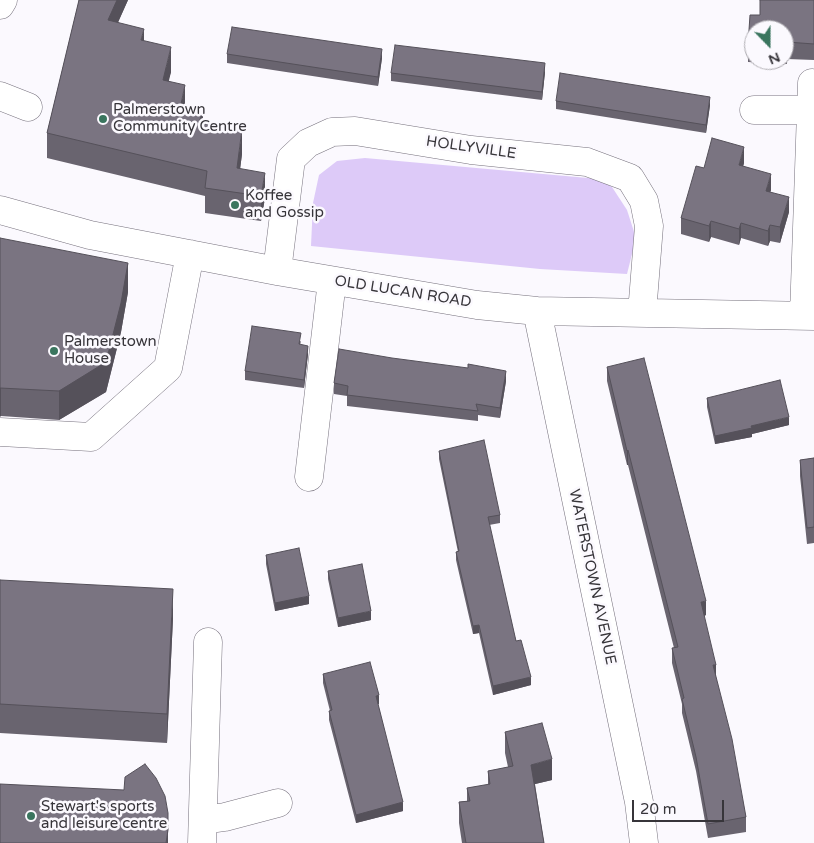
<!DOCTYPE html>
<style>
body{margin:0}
#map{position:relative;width:814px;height:843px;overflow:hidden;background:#fbf9fe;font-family:"Varela Round",sans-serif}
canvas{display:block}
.north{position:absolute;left:744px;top:20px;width:50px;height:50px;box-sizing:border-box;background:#fbf9fe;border:1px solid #adabb0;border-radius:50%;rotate:158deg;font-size:14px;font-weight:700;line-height:20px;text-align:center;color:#37353a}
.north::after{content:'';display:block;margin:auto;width:18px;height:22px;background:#3a755e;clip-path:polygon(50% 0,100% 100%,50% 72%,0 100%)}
.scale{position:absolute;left:632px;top:800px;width:92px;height:22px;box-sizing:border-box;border:2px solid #37353a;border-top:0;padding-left:6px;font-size:15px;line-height:18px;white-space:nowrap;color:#37353a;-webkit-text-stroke:4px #fbf9fe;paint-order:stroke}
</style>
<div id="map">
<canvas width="814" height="843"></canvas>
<div class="north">N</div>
<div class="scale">20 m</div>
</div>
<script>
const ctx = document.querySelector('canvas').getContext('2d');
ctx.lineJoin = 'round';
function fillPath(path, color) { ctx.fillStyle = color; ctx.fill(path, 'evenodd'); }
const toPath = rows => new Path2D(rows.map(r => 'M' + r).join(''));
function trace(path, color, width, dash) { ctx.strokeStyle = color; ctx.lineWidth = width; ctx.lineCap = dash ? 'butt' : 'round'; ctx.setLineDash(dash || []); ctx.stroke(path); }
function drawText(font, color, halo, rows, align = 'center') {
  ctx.font = font + ' "Varela Round",sans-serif'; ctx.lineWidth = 5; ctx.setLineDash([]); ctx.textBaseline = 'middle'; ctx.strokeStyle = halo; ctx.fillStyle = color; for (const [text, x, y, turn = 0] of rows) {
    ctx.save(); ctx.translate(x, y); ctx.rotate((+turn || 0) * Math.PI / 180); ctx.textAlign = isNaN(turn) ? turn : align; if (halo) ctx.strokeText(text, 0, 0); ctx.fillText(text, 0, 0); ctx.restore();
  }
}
fillPath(toPath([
 [365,158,599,179,612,187,627,210,636,238,627,274,540,269,311,246,313,203,319,175,337,161]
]), '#ddcaf8');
const minor = toPath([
 [0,5,3,0],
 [0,96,28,107],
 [754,110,810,110],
 [0,210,90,235,277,271,477,305,537,311,814,316],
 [277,271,291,159,308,143,332,132,355,131,471,150,587,162,630,178,644,201,649,226,642,313],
 [537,311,639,802,644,843],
 [804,315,812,83],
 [0,432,91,437,168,368,190,254],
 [309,477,332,281],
 [203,820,225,817,278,803],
 [202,843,208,642]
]);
trace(minor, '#76717d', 29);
trace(minor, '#fff', 28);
fillPath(toPath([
 [79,0,128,0,118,22,144,41,171,72,168,81,185,105,203,123,242,154,240,169,265,198,261,221,205,213,205,196,47,158,47,133],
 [814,0,814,60,787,59,787,64,748,62,748,45,760,15],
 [754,30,784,30,784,60,754,60],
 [227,54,382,58,378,86,227,63],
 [545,72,542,100,391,81,391,73],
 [556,101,710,105,706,133,556,109],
 [744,163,743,166,771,190,770,192,789,212,780,243,770,241,768,246,741,238,739,245,711,237,709,242,681,234,681,218,704,168],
 [0,238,128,292,121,332,106,392,59,420,1,416],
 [301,341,300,345,308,354,304,388,245,380,245,371],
 [607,367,706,615,704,616,716,677,746,817,746,832,708,838,696,771,682,713,682,704,672,663,672,648,674,648,628,465,627,465,607,381],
 [506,381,500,418,478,415,478,421,347,406,347,396,334,394,334,383],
 [707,398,789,425,752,434,752,437,715,444,707,407],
 [439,451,500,515,500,523,489,525,516,641,531,685,493,695,479,633,473,634,456,560,456,552,458,552,439,459],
 [814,458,814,543,807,544,800,476,800,460],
 [266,555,309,604,275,611,266,564],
 [328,571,371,620,338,627,328,579],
 [0,580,173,618,167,743,0,733],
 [323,674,379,704,378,704,403,811,356,823,329,720,329,711,330,711,323,683],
 [505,732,552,780,535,784,544,843,462,843,459,823,459,802,467,801,467,788,488,785,488,771,508,767,505,753]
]), '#69646f');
fillPath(toPath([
 [117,0,128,0,108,45,108,20],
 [144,29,144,54,141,40],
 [171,47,171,72,163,105,163,80],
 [382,49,382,58,378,86,378,77],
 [545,63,545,72,542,100,542,92],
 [185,85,185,110,181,104],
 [710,97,710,105,706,133,706,125],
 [203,109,203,134,199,123],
 [242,129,242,154,237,193,237,168],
 [744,147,744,163,739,181,739,165],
 [265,173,265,198,261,221,261,196],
 [771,174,771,190,766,206,766,191],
 [789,197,789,212,780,243,780,227],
 [711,221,711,237,709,242,709,226],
 [741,223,741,238,739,245,739,229],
 [770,225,770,241,768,246,768,231],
 [128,263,128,292,121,332,106,392,59,420,59,391],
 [308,346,308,354,304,388,304,380],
 [506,371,506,381,500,418,500,408],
 [1,387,1,416,0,417,0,388],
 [789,417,789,425,752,434,752,437,715,444,715,436,751,426],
 [628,450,628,465,627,465,627,451],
 [173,589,173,618,167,743,167,714],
 [309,596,309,604,275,611,275,603],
 [706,601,706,615,701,617,701,602],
 [371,611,371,620,338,627,338,618],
 [479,625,479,633,473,634,473,626],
 [713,665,716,665,716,679],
 [531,677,531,685,493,695,493,686],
 [379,695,379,704,376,704,376,696],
 [552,759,552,780,531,785,531,765],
 [403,802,403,811,356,823,356,815],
 [168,813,168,843,166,843]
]), '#55515a');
const building = toPath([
 [79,0,117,0,108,20,144,29,141,40,171,47,163,80,185,85,181,104,203,109,199,123,242,129,237,168,265,173,261,196,205,188,207,171,47,133,79,0],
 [760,0,814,0,814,44,787,42,787,48,784,47,784,30,754,30,754,46,748,45,750,15,760,15,760,0],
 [232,27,382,49,378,77,227,54,232,27],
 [395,45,545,63,542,92,391,73,395,45],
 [560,73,710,97,706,125,556,101,560,73],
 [712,138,744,147,739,165,771,174,766,191,789,197,780,227,770,225,768,231,741,223,739,229,711,221,709,226,681,218,696,166,704,168,712,138],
 [0,238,128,263,121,303,106,362,59,391,0,388,0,238],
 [252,326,301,333,299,344,308,346,304,380,245,371,252,326],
 [339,349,392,358,468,368,468,364,506,371,500,408,476,404,478,411,347,395,348,386,334,383,339,349],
 [644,358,706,601,701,602,716,665,713,665,732,739,746,817,708,824,696,757,682,699,684,698,672,648,678,647,628,450,627,451,607,367,644,358],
 [780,380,789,417,751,426,752,428,715,436,707,398,780,380],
 [484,440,500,515,488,517,516,641,521,640,531,677,493,686,479,625,473,626,456,552,459,551,439,451,484,440],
 [814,458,814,527,807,528,800,460,814,458],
 [299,548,309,596,275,603,266,555,299,548],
 [362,564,371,611,338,618,328,571,362,564],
 [0,580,173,589,167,714,0,704,0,580],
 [370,662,379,695,376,696,403,802,356,815,329,711,332,710,323,674,370,662],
 [542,723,552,759,531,765,544,843,466,843,459,802,470,801,467,788,490,784,488,771,513,766,505,732,542,723],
 [145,764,156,778,165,796,168,813,168,830,166,843,0,843,0,784,124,790,125,777,145,764]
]);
fillPath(building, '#7a7481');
trace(building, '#55515a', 1);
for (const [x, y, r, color] of [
 [103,119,5,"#3a755e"],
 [235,205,5,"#3a755e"],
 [54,351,5,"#3a755e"],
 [31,816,5,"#3a755e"]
]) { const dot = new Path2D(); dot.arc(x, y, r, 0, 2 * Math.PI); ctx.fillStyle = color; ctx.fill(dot); trace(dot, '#fbf9fe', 2); }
drawText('15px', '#37353a', '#fbf9fe', [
 ["Palmerstown",113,110],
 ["Community Centre",113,127],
 ["Koffee",245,196],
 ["and Gossip",245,213],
 ["Palmerstown",64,342],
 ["House",64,359],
 ["Stewart's sports",41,807],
 ["and leisure centre",41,824]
], 'left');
drawText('15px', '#37353a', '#fbf9fe', [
 ["HOLLYVILLE",471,148,8],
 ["OLD LUCAN ROAD",403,292,9],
 ["WATERSTOWN AVENUE",592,577,78]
]);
</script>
